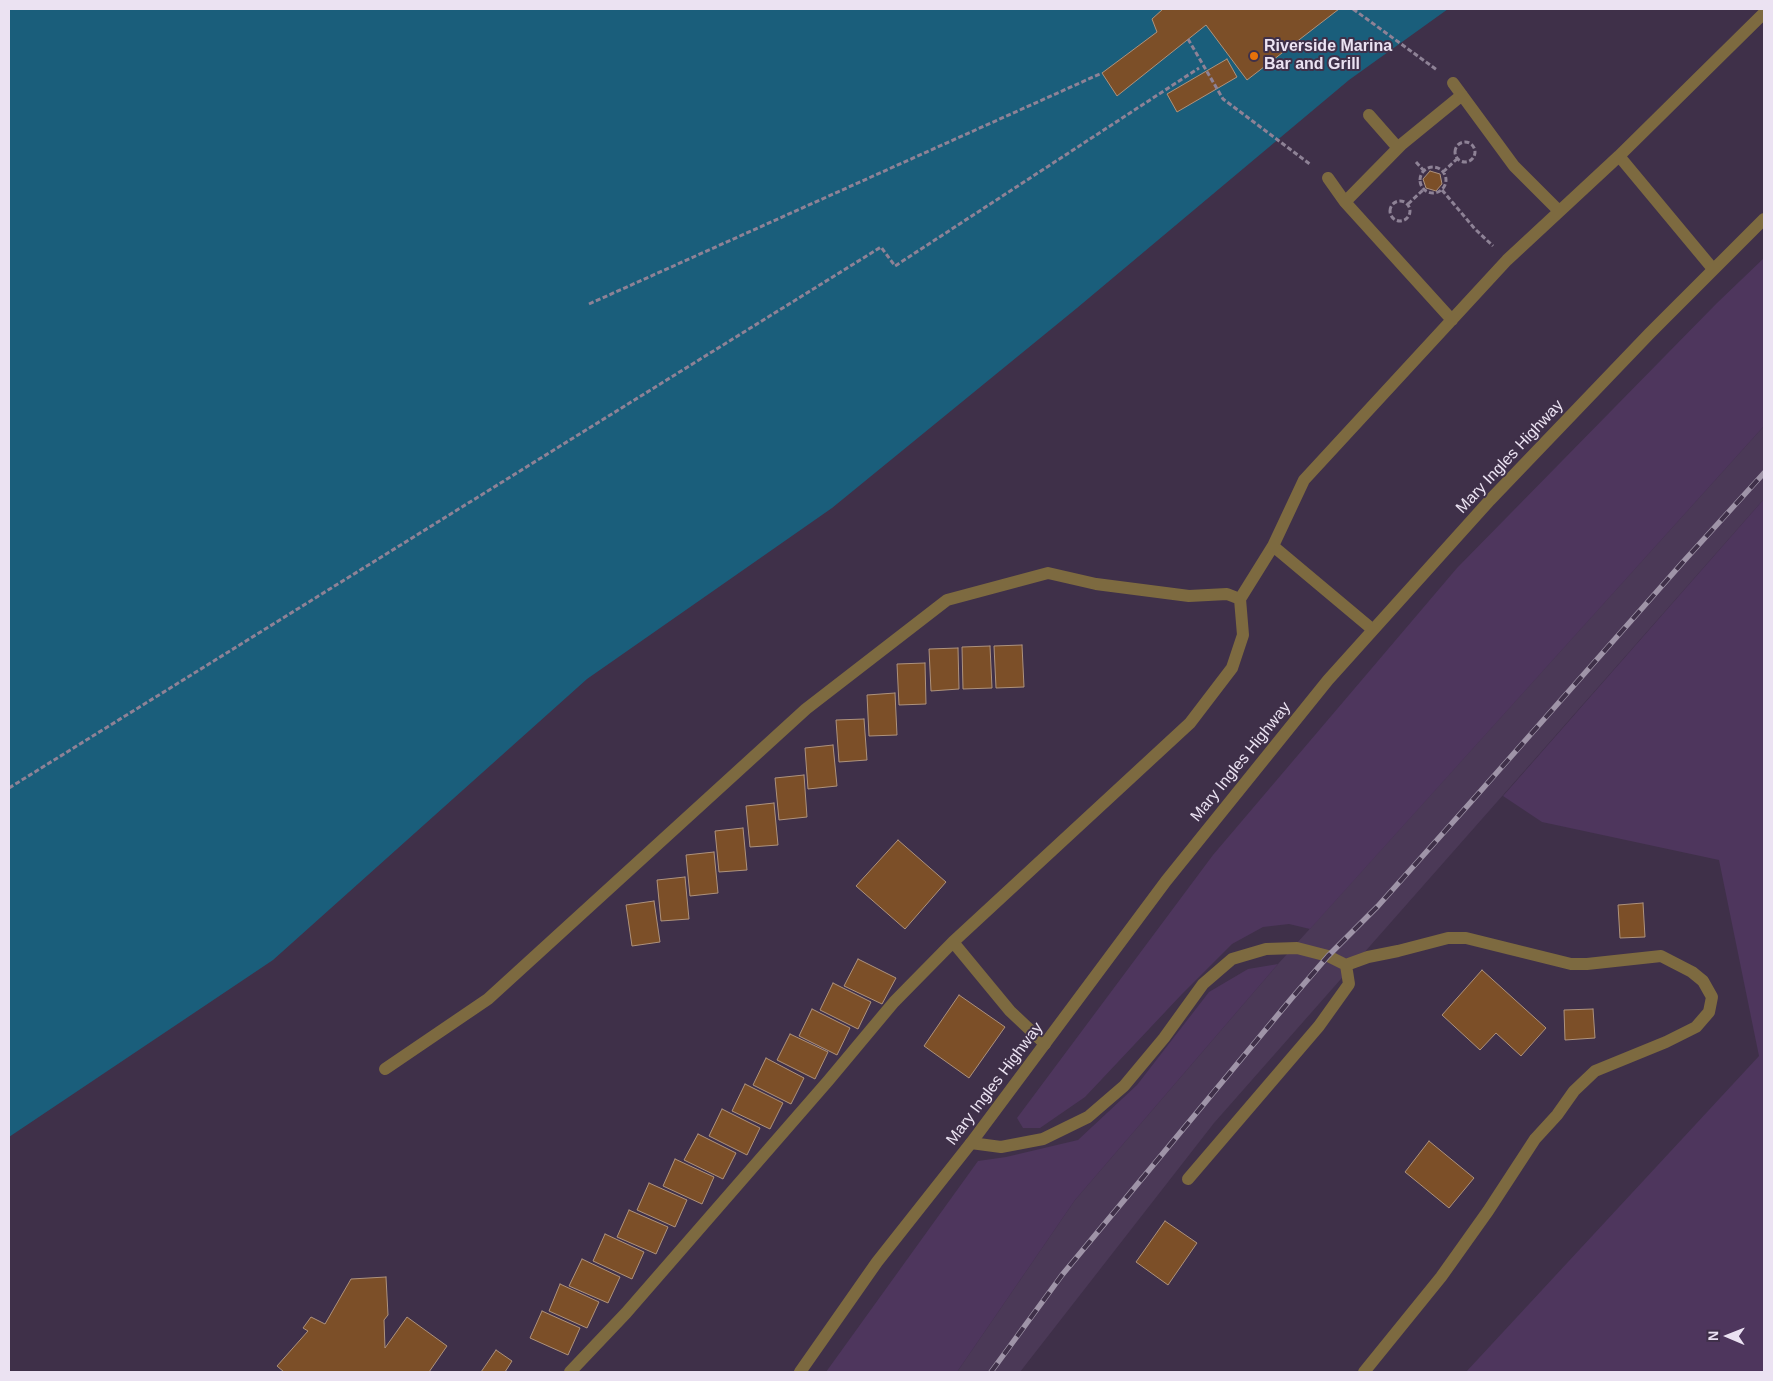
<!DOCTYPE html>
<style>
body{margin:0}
#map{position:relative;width:1773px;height:1381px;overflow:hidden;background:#3f3049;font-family:Helvetica,sans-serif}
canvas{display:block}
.frame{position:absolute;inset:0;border:10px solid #ebe2f2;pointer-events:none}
.north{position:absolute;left:1703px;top:1311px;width:50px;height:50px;-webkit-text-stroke:4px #3f3049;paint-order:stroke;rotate:271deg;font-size:14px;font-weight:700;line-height:20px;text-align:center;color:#ebe2f2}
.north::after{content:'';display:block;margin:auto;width:18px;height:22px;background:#ebe2f2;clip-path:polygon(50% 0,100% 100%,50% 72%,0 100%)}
</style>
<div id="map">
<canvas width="1773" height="1381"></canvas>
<div class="frame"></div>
<div class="north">N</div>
</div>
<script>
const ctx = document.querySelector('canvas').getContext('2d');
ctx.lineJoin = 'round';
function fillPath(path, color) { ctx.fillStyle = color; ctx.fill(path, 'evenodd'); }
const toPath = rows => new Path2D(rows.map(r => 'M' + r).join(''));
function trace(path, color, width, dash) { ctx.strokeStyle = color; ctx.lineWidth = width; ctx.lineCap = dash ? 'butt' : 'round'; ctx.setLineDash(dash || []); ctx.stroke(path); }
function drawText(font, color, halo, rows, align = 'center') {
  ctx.font = font + ' Helvetica,sans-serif'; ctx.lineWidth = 4; ctx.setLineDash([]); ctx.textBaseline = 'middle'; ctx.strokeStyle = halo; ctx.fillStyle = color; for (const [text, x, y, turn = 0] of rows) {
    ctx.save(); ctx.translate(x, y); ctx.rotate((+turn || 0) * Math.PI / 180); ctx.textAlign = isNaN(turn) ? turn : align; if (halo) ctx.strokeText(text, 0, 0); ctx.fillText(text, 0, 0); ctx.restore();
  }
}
fillPath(toPath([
 [1764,426,1764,499,1214,1123,1020,1372,957,1372,1075,1200,1278,964]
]), '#4b3957');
fillPath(toPath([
 [1764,258,1764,426,1310,929,1289,924,1263,927,1232,944,1182,994,1085,1097,1040,1128,1023,1128,1017,1118,1213,855,1457,568,1717,303],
 [1764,499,1764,1372,1466,1372,1759,1056,1719,860,1542,822,1503,796],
 [1278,964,1075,1200,957,1372,826,1372,978,1161,1006,1157,1078,1140,1137,1085,1209,992,1248,969]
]), '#4e365d');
fillPath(toPath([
 [9,9,1448,9,1349,80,1077,308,832,508,587,679,273,960,9,1137]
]), '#1a5e7b');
const building = toPath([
 [1163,9,1339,9,1247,80,1206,25,1117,96,1102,73,1157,32,1152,19,1163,9],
 [1227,59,1237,77,1177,112,1167,94,1227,59],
 [1430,171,1440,174,1442,184,1436,191,1426,188,1423,179,1430,171],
 [1022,645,1024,687,996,688,994,646,1022,645],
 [990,646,992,688,963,689,962,647,990,646],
 [958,648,959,689,931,691,929,649,958,648],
 [925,663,926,704,899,705,897,664,925,663],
 [895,693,897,735,869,736,867,695,895,693],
 [864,719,867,760,839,762,836,720,864,719],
 [833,745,837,786,808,789,805,748,833,745],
 [804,775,807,817,779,820,775,778,804,775],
 [774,803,778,845,750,847,746,806,774,803],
 [743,828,747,870,719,872,715,831,743,828],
 [898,840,946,882,905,929,856,886,898,840],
 [714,852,718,893,690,896,686,855,714,852],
 [685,877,689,919,661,921,657,880,685,877],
 [654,901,660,942,632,946,626,905,654,901],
 [1643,903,1645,937,1620,938,1618,905,1643,903],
 [858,959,896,978,882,1004,844,986,858,959],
 [1482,970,1546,1028,1521,1056,1496,1033,1480,1050,1442,1015,1482,970],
 [833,983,871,1002,858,1029,820,1010,833,983],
 [959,995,1005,1027,969,1078,924,1046,959,995],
 [812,1009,850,1028,837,1055,799,1036,812,1009],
 [1593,1009,1595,1038,1565,1040,1564,1010,1593,1009],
 [790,1034,828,1052,815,1079,777,1060,790,1034],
 [766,1058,804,1078,791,1104,753,1085,766,1058],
 [745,1084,783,1103,770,1129,732,1111,745,1084],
 [722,1109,760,1128,747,1155,709,1136,722,1109],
 [698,1134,736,1153,723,1179,684,1160,698,1134],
 [1429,1141,1474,1178,1449,1208,1405,1172,1429,1141],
 [675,1159,714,1177,702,1204,663,1186,675,1159],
 [649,1183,687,1200,675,1227,637,1210,649,1183],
 [629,1210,668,1227,656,1254,617,1237,629,1210],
 [1165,1221,1197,1243,1168,1285,1136,1262,1165,1221],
 [605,1234,644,1252,632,1279,593,1261,605,1234],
 [582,1259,620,1277,608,1303,569,1286,582,1259],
 [386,1277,388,1315,384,1320,385,1348,407,1317,447,1346,429,1372,284,1372,277,1366,308,1331,303,1328,311,1317,325,1324,351,1279,386,1277],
 [560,1284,599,1302,587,1328,549,1311,560,1284],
 [542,1311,580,1328,568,1355,530,1338,542,1311],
 [496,1350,512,1361,505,1372,481,1372,496,1350]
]);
fillPath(building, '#7c4f28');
trace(building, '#ae927c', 1);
trace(toPath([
 [1353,9,1437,70],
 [1188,39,1223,99,1311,165],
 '1455 152a10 10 0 1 1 20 0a10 10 0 1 1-20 0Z',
 [1416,162,1424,171],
 '1420 180a13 13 0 1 1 26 0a13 13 0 1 1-26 0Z',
 [1443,172,1458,158],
 [1442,190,1475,229,1493,246],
 '1390 211a10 10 0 1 1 20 0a10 10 0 1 1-20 0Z',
 [1408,204,1423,190],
 [589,304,1102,73],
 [9,788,881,247,895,266,1199,68]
]), '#8e8296', 3, [5, 2.5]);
trace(toPath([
 [1453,83,1514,166,1559,211],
 [1369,115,1398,148],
 [1619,156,1713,269],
 [1328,178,1345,202,1452,320],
 [1345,202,1402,144,1462,95],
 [1240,599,1273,546],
 [1372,629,1273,546,1304,480,1507,260,1619,156,1764,13],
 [953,942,1010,1011,1045,1044],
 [385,1069,488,999,806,709,947,600,1048,573,1096,584,1189,596,1227,594,1240,599,1243,635,1232,668,1190,723,953,942,894,1002,828,1081,626,1313,570,1372],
 [971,1143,1001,1147,1043,1139,1088,1117,1124,1086,1164,1038,1203,984,1232,959,1266,949,1297,948,1328,956,1346,965],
 [1188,1179,1319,1026,1349,984,1346,965,1368,957,1398,951,1448,938,1466,938,1571,964,1587,964,1661,956,1692,972,1703,981,1712,997,1709,1012,1696,1027,1666,1042,1595,1071,1574,1091,1557,1115,1535,1139,1488,1211,1441,1277,1364,1372]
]), '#7d6a40', 12);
trace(toPath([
 [800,1372,877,1262,971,1143,1166,881,1328,680,1490,500,1650,333,1764,219]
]), '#7d6a40', 12);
const rail = toPath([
 [991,1372,1062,1275,1291,999,1328,956,1378,906,1470,803,1683,562,1764,473]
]);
trace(rail, '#9f94a8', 5.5);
trace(rail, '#3f3049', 4, [11]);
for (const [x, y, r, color] of [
 [1254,56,5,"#e8710a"]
]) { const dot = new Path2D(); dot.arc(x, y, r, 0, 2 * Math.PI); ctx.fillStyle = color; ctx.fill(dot); trace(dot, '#3f3049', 2); }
drawText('bold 16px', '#ebe2f2', '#3f3049', [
 ["Riverside Marina",1264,47],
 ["Bar and Grill",1264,65]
], 'left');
drawText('16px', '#ebe2f2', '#3f3049', [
 ["Mary Ingles Highway",1510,457,-47],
 ["Mary Ingles Highway",1241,762,-51],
 ["Mary Ingles Highway",995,1084,-53]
]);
</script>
